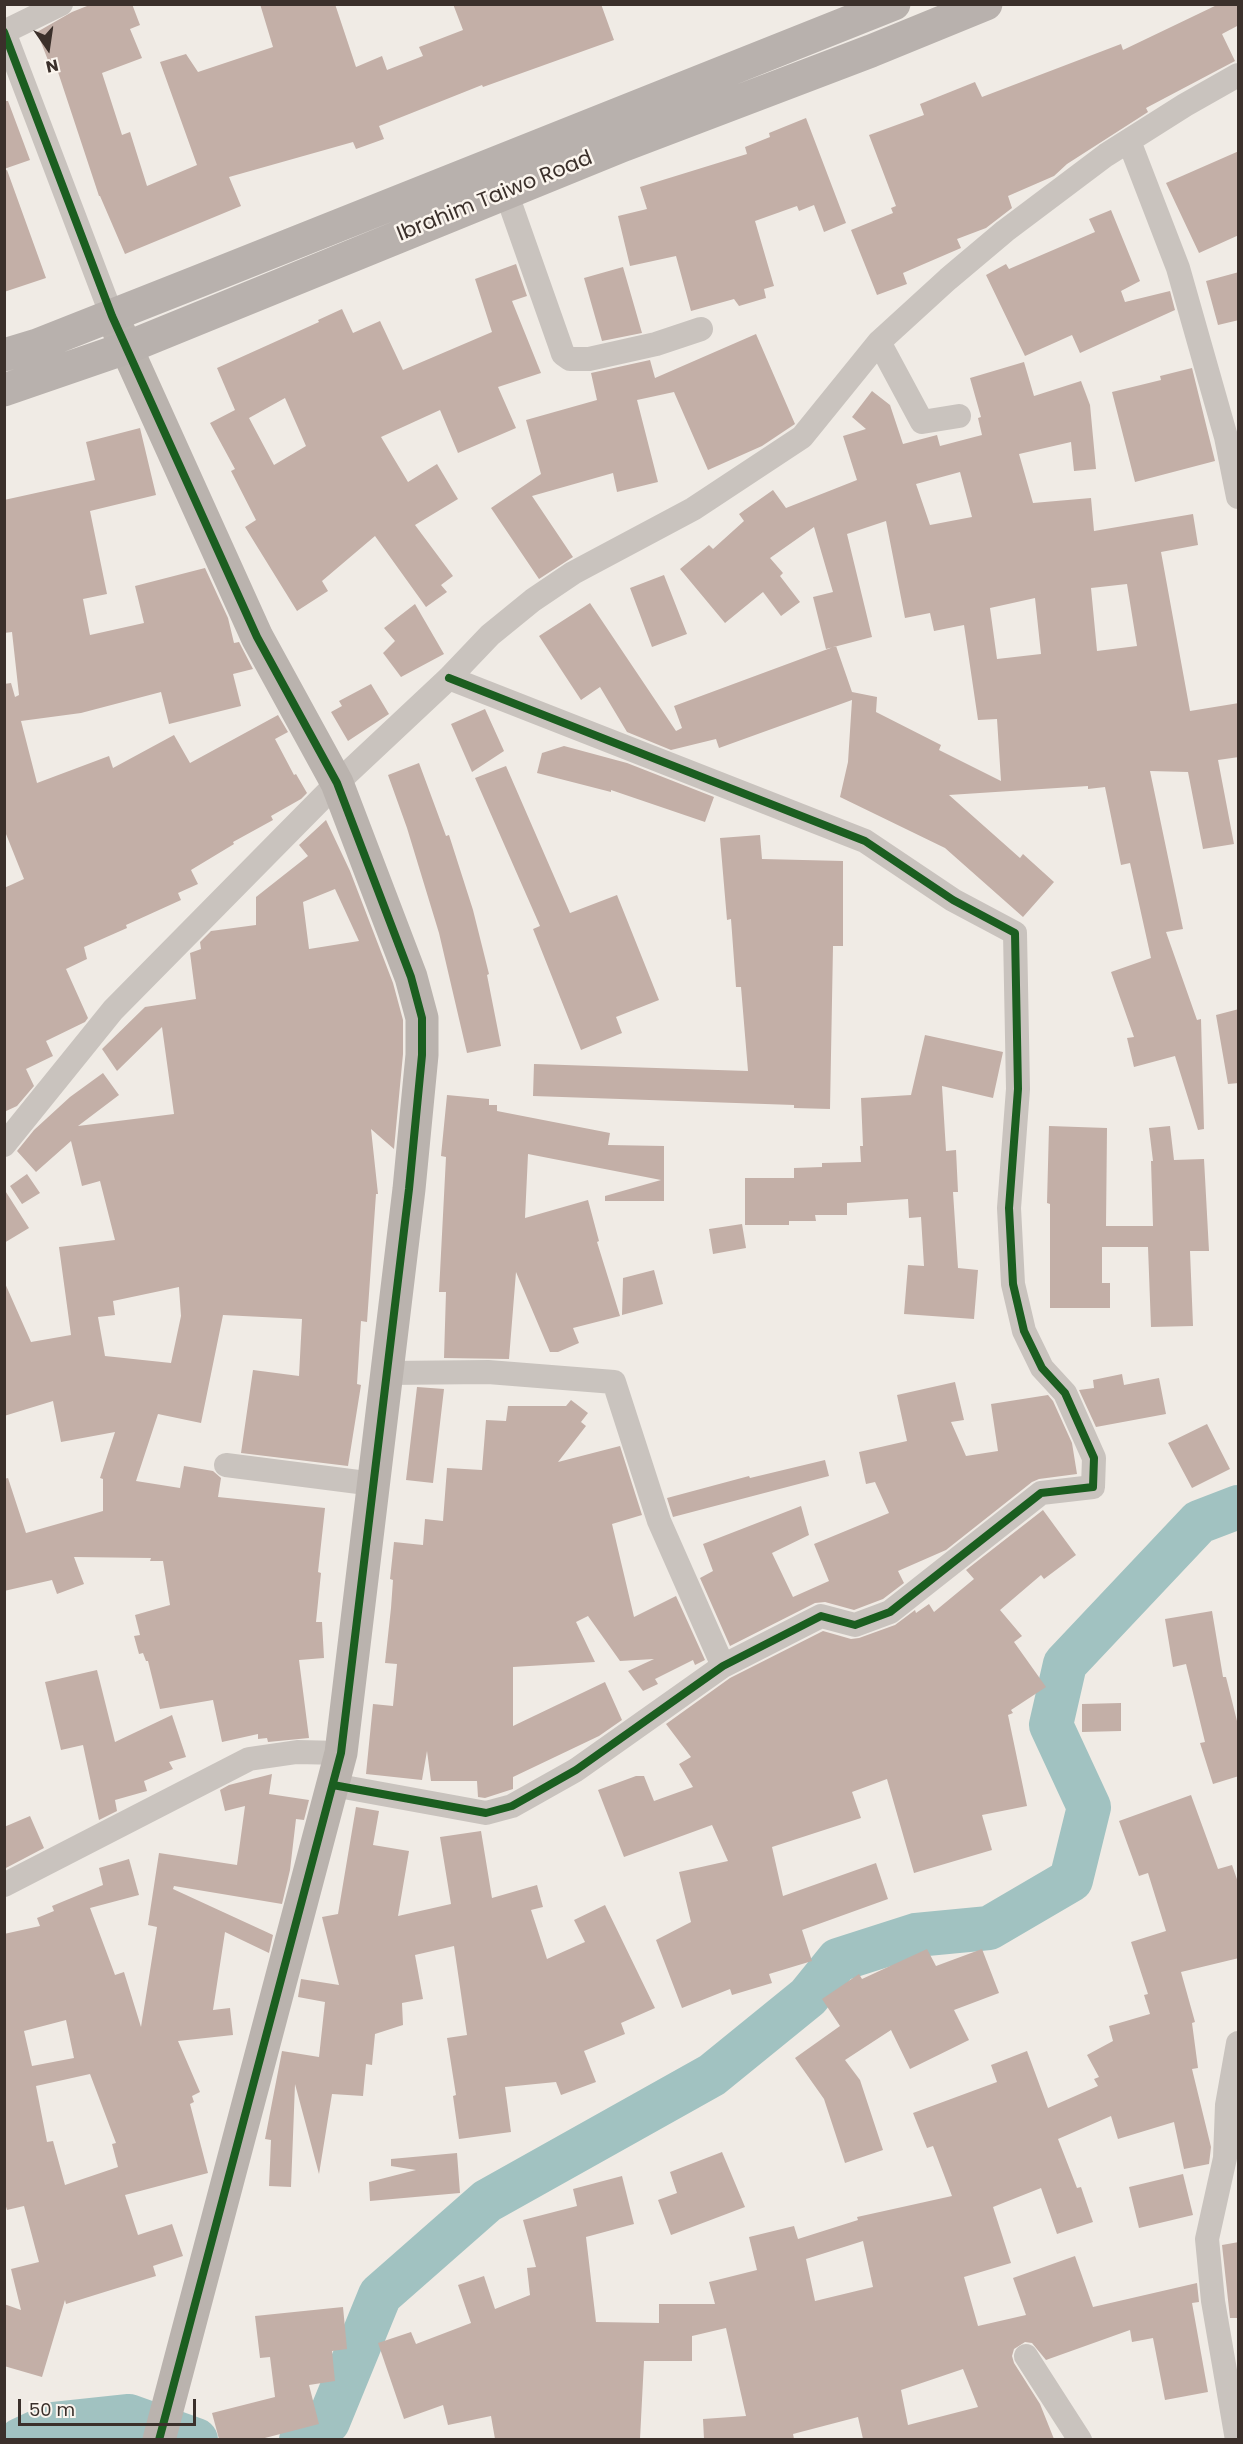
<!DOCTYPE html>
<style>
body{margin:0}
#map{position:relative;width:1243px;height:2444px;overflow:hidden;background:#f0ebe5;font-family:Poppins,sans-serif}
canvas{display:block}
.frame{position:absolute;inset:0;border:6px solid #3b302b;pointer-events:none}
.north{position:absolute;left:18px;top:18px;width:60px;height:60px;-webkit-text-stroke:4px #fbf5ee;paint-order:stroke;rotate:167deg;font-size:16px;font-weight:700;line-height:24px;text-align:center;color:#3b302b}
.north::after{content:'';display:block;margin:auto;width:21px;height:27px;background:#3b302b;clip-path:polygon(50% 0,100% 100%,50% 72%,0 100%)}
.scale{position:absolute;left:18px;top:2399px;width:178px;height:27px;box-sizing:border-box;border:3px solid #3b302b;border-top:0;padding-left:8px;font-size:18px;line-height:21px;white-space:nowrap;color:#3b302b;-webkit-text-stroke:4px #fbf5ee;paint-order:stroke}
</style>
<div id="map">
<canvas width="1243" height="2444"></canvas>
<div class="frame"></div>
<div class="north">N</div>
<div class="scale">50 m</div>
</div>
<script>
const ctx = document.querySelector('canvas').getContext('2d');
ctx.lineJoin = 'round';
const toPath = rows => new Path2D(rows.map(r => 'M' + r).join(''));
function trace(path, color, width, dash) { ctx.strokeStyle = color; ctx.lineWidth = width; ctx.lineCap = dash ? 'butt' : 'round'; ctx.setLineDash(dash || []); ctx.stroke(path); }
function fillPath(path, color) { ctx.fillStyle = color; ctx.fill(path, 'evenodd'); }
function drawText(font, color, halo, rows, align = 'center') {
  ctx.font = font + ' Poppins,sans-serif'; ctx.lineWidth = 5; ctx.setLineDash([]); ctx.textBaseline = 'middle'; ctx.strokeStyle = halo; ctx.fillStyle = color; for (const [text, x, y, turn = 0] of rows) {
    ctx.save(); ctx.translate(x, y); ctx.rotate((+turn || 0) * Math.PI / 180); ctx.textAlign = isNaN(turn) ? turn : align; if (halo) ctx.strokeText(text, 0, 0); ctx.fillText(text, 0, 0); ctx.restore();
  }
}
trace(toPath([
 [20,2440,54,2424,129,2416,196,2440],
 [301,2440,328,2422,380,2295,487,2201,712,2075,808,1997,838,1960,916,1935,989,1928,1071,1880,1089,1807,1051,1725,1065,1664,1199,1522,1238,1507]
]), '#a1c2c1', 44);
fillPath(toPath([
 [92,4,132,4,140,25,130,29,142,58,102,73,122,135,130,132,147,186,197,165,160,62,186,54,198,72,273,47,260,4,335,4,356,67,382,56,387,70,423,56,419,47,463,30,453,4,601,4,614,40,483,87,482,85,379,126,384,139,356,149,353,142,229,177,241,206,125,254,100,196,99,196,56,66,51,68,37,32,72,12],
 [1219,4,1239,4,1239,25,1222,34,1235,61,1146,108,1148,112,1067,164,1054,176,1008,196,1012,208,986,228,957,239,961,248,903,273,907,284,877,295,851,230,893,213,891,208,896,206,869,135,924,115,920,104,975,82,982,97,1121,44,1123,50],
 [4,101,8,101,30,160,4,169],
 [806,118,846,223,824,232,814,205,799,211,797,206,755,221,774,286,764,289,766,298,739,306,734,299,691,311,676,256,630,266,618,216,647,209,640,187,747,154,745,147,770,137,769,133],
 [1239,151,1239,235,1199,253,1166,183],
 [7,170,46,278,4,292,4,171],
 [1111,210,1140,281,1121,291,1125,302,1170,291,1175,310,1080,353,1072,335,1025,356,986,275,1006,264,1009,269,1095,232,1089,219],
 [516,264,527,296,512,301,541,373,498,387,516,428,458,453,440,410,381,437,408,482,437,464,458,499,415,525,453,576,441,585,447,592,426,607,375,536,322,581,328,591,297,611,245,527,256,520,231,471,235,469,210,423,235,410,217,368,319,322,318,320,342,309,353,333,380,321,403,370,492,332,475,279],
 [285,398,306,446,274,465,249,418],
 [623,267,642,333,602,341,584,278],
 [1239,272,1239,320,1218,325,1206,281],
 [756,334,795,424,762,446,708,470,674,392,637,400,658,482,617,492,613,473,532,496,573,557,539,579,491,508,541,474,526,420,597,400,591,373,650,360,655,378],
 [1024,362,1034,396,1081,381,1090,405,1096,469,1074,471,1071,442,1019,454,1033,503,1091,498,1094,531,1193,514,1198,545,1161,552,1190,711,1239,703,1239,757,1218,760,1234,844,1203,849,1188,772,1150,771,1183,929,1166,932,1197,1020,1201,1019,1204,1129,1198,1130,1175,1056,1134,1067,1127,1038,1134,1037,1111,972,1151,958,1130,863,1121,865,1105,787,1088,789,1088,786,949,795,1020,858,1023,854,1054,882,1023,917,945,848,840,797,848,762,852,700,719,748,716,739,671,750,627,732,600,687,581,700,539,636,590,603,676,731,682,728,674,706,836,646,852,692,877,697,876,712,941,745,939,750,1001,781,997,719,978,720,964,625,934,631,930,613,905,618,886,521,847,534,872,637,826,649,813,597,833,592,814,527,770,558,783,573,780,576,800,602,781,616,763,592,725,623,680,569,709,545,713,549,744,521,739,514,773,490,786,508,857,480,843,436,866,429,852,417,872,391,890,405,903,444,937,435,940,446,982,435,978,418,981,417,970,378],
 [960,472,972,517,930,525,916,484],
 [1127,584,1137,646,1097,651,1091,588],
 [1035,598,1041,654,997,659,990,608],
 [1192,368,1215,461,1135,482,1112,392,1161,380,1160,376],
 [140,428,156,495,90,511,107,594,83,599,90,635,144,623,135,586,205,568,228,618,234,643,239,642,253,669,233,674,241,706,169,724,161,692,81,713,21,721,37,783,109,756,113,768,174,735,190,763,278,715,288,732,275,739,294,775,296,774,307,793,301,799,271,816,273,820,233,842,234,844,191,870,198,884,178,893,181,900,126,925,127,928,84,947,87,959,66,969,88,1018,85,1022,46,1041,53,1056,26,1069,34,1086,17,1106,4,1112,4,888,24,879,4,829,4,684,11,683,15,697,19,695,12,632,4,633,4,500,95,480,86,442],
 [664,575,687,634,652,647,630,588],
 [415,604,444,654,401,677,383,653,395,641,384,628],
 [371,684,389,714,348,741,331,712,342,706,339,701],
 [485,709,504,751,472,772,451,724],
 [564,746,627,763,714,797,705,822,611,790,611,792,537,773,542,753],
 [419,763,446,836,449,835,473,910,489,974,487,975,501,1046,467,1053,439,933,407,828,388,775],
 [506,766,570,913,617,895,659,1000,616,1017,622,1033,581,1050,533,929,540,926,475,778],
 [326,820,350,871,393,983,403,1020,403,1054,394,1149,371,1129,378,1194,376,1194,367,1322,361,1321,357,1384,361,1385,348,1466,241,1453,253,1370,299,1376,302,1319,223,1315,201,1423,158,1414,136,1481,180,1488,184,1466,213,1471,221,1478,218,1497,325,1508,318,1572,321,1573,316,1622,322,1622,324,1658,299,1660,309,1738,268,1742,267,1738,258,1739,258,1734,222,1742,213,1700,160,1709,148,1661,146,1661,143,1653,139,1654,134,1636,140,1635,135,1615,170,1605,163,1561,150,1561,151,1558,74,1557,84,1584,57,1594,52,1580,4,1591,4,1479,8,1478,26,1533,103,1511,103,1479,100,1478,115,1432,61,1442,53,1401,4,1416,4,1281,31,1342,71,1335,59,1247,115,1240,100,1181,82,1186,71,1141,36,1172,17,1151,34,1130,70,1097,103,1073,119,1095,78,1126,174,1114,162,1027,117,1071,102,1049,145,1007,196,999,190,953,201,949,200,942,211,931,256,925,256,897,308,856,299,845],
 [335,889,359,941,309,949,303,902],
 [179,1287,181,1316,171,1363,105,1356,98,1317,115,1315,113,1301],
 [760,835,762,859,843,861,843,946,833,946,830,1109,794,1108,794,1105,533,1096,534,1064,748,1071,741,987,736,987,731,919,727,920,720,838],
 [1239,1009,1239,1083,1228,1084,1216,1015],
 [925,1035,1003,1052,993,1098,942,1086,946,1151,956,1150,958,1192,953,1192,958,1268,978,1270,974,1319,904,1314,908,1265,924,1266,921,1217,909,1218,908,1199,847,1203,847,1215,815,1215,816,1221,789,1221,789,1225,745,1225,745,1178,794,1178,794,1168,822,1167,822,1163,861,1162,860,1146,863,1146,861,1098,911,1095],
 [447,1095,489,1099,489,1105,497,1105,497,1111,610,1133,608,1145,664,1146,664,1201,605,1201,605,1196,661,1180,528,1154,525,1218,588,1200,599,1241,597,1242,620,1316,573,1328,579,1343,558,1352,550,1352,516,1272,509,1359,444,1358,446,1292,439,1292,446,1157,441,1156],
 [1049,1126,1107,1128,1106,1226,1153,1226,1151,1161,1153,1161,1149,1128,1170,1126,1174,1160,1204,1159,1209,1251,1190,1251,1193,1326,1151,1327,1148,1247,1102,1247,1102,1283,1110,1283,1110,1308,1050,1308,1050,1204,1047,1203],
 [27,1174,40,1193,22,1204,10,1186],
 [4,1189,29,1228,4,1243],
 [742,1224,746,1248,713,1254,709,1229],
 [654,1270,663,1304,622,1315,623,1278],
 [1122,1374,1124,1385,1159,1378,1166,1414,1096,1427,1079,1390,1094,1388,1093,1380],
 [955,1382,964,1420,951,1422,966,1456,998,1451,991,1404,1048,1395,1053,1401,1072,1443,1077,1474,1039,1479,1032,1482,946,1550,898,1571,904,1583,883,1599,854,1610,825,1602,815,1603,730,1646,700,1578,713,1571,703,1544,801,1506,809,1535,772,1553,793,1597,829,1581,814,1544,889,1513,875,1482,866,1484,859,1452,907,1441,897,1395],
 [417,1387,444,1389,433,1483,406,1480],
 [571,1400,588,1413,581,1422,586,1426,558,1462,620,1446,642,1515,612,1524,634,1617,676,1596,705,1660,695,1665,693,1660,655,1679,658,1684,643,1691,628,1671,654,1659,620,1661,588,1616,576,1622,595,1662,513,1667,513,1726,605,1682,622,1720,599,1736,513,1777,513,1789,485,1798,478,1797,477,1781,431,1781,427,1751,422,1780,366,1774,373,1704,393,1706,397,1664,385,1663,391,1608,393,1580,390,1579,394,1542,423,1545,425,1519,443,1521,447,1468,482,1470,486,1420,506,1421,508,1406,566,1406],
 [1207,1424,1230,1469,1192,1488,1168,1443],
 [825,1460,829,1476,673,1517,667,1498,749,1476,750,1478],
 [1043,1510,1076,1555,1044,1579,1041,1575,1000,1610,1022,1636,1014,1642,1046,1687,1011,1710,1013,1713,1008,1715,1027,1806,982,1815,992,1850,914,1873,887,1779,852,1792,861,1818,772,1847,783,1896,876,1863,888,1899,802,1930,812,1961,769,1974,772,1983,732,1995,730,1989,682,2008,656,1940,691,1922,679,1872,728,1861,712,1825,624,1857,598,1790,636,1776,644,1776,654,1801,693,1787,679,1764,691,1757,666,1724,730,1678,823,1631,851,1639,859,1638,895,1625,915,1610,916,1613,929,1604,934,1612,974,1579,966,1570],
 [1212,1611,1223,1677,1226,1677,1239,1729,1239,1776,1213,1784,1200,1743,1205,1742,1186,1664,1173,1667,1165,1619],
 [97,1670,115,1742,172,1715,186,1757,169,1762,173,1769,144,1781,147,1791,115,1800,117,1811,99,1820,83,1745,61,1750,45,1682],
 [1121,1703,1121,1731,1082,1732,1082,1704],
 [272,1774,269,1794,309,1800,304,1820,296,1819,290,1870,282,1904,174,1886,173,1889,273,1935,269,1953,225,1932,213,2010,230,2008,233,2035,178,2041,200,2092,192,2096,194,2102,190,2104,208,2173,125,2195,138,2235,172,2224,183,2256,153,2266,156,2276,66,2304,65,2300,42,2377,4,2366,4,2304,21,2310,11,2269,39,2262,24,2206,7,2210,4,2200,4,1934,40,1926,37,1918,54,1911,52,1906,103,1885,99,1868,129,1859,139,1895,90,1908,115,1975,124,1972,141,2027,157,1927,148,1925,159,1853,237,1865,245,1806,225,1811,220,1790,229,1785],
 [66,2020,74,2058,32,2066,24,2031],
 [90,2074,116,2143,112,2144,118,2167,65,2185,53,2141,47,2142,36,2086],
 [1191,1795,1218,1869,1232,1865,1239,1885,1239,1958,1181,1972,1195,2022,1192,2023,1198,2068,1192,2069,1211,2147,1209,2164,1184,2169,1174,2122,1118,2139,1111,2116,1058,2139,1077,2188,1081,2187,1093,2222,1057,2234,1041,2188,993,2207,1011,2263,964,2277,978,2326,1026,2315,1013,2278,1075,2256,1093,2307,1197,2283,1199,2302,1192,2303,1208,2392,1165,2400,1153,2338,1132,2342,1130,2330,1046,2360,1032,2343,1025,2342,1014,2349,1012,2356,1014,2363,1040,2404,1054,2439,863,2439,858,2417,793,2434,794,2439,704,2439,703,2419,746,2416,726,2328,692,2336,692,2361,644,2361,640,2439,495,2439,491,2416,448,2425,443,2405,404,2419,378,2343,411,2332,416,2344,471,2323,458,2285,484,2276,495,2309,530,2295,527,2268,536,2267,523,2220,577,2206,573,2189,622,2176,634,2224,586,2237,596,2322,659,2323,659,2304,715,2304,709,2282,757,2270,749,2237,794,2226,798,2239,858,2220,857,2217,952,2196,933,2146,927,2148,913,2113,997,2082,991,2065,1027,2051,1048,2108,1098,2086,1094,2079,1099,2077,1087,2055,1113,2041,1109,2026,1150,2014,1144,1995,1148,1994,1131,1942,1166,1931,1148,1873,1139,1876,1119,1821],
 [863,2241,873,2287,815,2301,806,2259],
 [963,2369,978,2407,908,2425,901,2390],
 [356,1807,379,1811,373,1845,409,1851,398,1916,451,1904,440,1837,481,1831,492,1898,537,1885,543,1907,531,1910,547,1959,585,1942,574,1920,605,1905,655,2008,621,2023,625,2034,584,2051,596,2082,561,2095,556,2082,505,2087,511,2132,459,2139,453,2096,456,2095,447,2038,467,2035,454,1946,415,1955,423,1999,402,2003,403,2025,375,2034,372,2065,366,2064,363,2096,332,2094,319,2174,295,2084,291,2187,269,2186,271,2140,265,2139,282,2051,319,2057,325,2002,298,1997,301,1979,339,1985,322,1917,338,1914],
 [30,1816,44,1848,4,1869,4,1827],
 [927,1949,936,1966,982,1949,999,1993,954,2010,969,2040,910,2069,891,2030,845,2060,860,2080,883,2150,845,2163,824,2099,795,2058,840,2026,822,1999,859,1974,862,1979],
 [722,2152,745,2207,671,2235,658,2200,677,2193,670,2172],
 [457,2153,460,2193,370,2201,369,2182,416,2170,391,2166,391,2159],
 [1183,2174,1193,2215,1139,2228,1129,2187],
 [1239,2242,1239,2318,1230,2318,1222,2245],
 [343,2307,347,2349,332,2351,335,2381,309,2385,319,2424,261,2439,219,2439,212,2413,275,2397,270,2357,260,2358,255,2316]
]), '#c3afa7');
trace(toPath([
 [4,32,112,316],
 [4,32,61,4],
 [1129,141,1178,268,1226,437,1238,497],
 [506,192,560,345,563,354,570,359,589,359,656,344,701,329],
 [879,342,922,422,959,416],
 [4,1145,113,1010,337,783,449,678,490,635,533,600,573,573,693,509,802,437,879,342,948,279,1005,231,1106,155,1185,105,1238,75],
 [388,1373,488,1372,614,1382,659,1521,723,1666],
 [226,1465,374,1484],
 [333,1785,486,1813,512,1806,576,1770,723,1666,821,1616,855,1625,890,1612,1041,1493,1093,1487,1094,1458,1065,1393,1042,1368,1024,1331,1013,1284,1009,1208,1018,1089,1015,933,953,900,865,841,449,678],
 [4,1885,249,1759,297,1752,341,1753],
 [1026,2356,1080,2440],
 [1237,2440,1213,2301,1207,2239,1225,2158,1227,2105,1238,2043]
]), '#c9c3be', 24);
trace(toPath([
 [112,316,257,637,337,783,411,977,422,1018,422,1055,409,1189,341,1753,159,2440]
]), '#bab3ae', 33);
trace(toPath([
 [4,355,37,345,199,281,894,4],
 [4,390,126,348,624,145,871,51,986,4]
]), '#b8b1ad', 33);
trace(toPath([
 [4,32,112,316,257,637,337,783,411,977,422,1018,422,1055,409,1189,341,1753,159,2440],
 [333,1785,486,1813,512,1806,576,1770,723,1666,821,1616,855,1625,890,1612,1041,1493,1093,1487,1094,1458,1065,1393,1042,1368,1024,1331,1013,1284,1009,1208,1018,1089,1015,933,953,900,865,841,449,678]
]), '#1b5e20', 8);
drawText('21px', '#3b302b', '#fbf5ee', [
 ["Ibrahim Taiwo Road",495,197,-22]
]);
</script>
